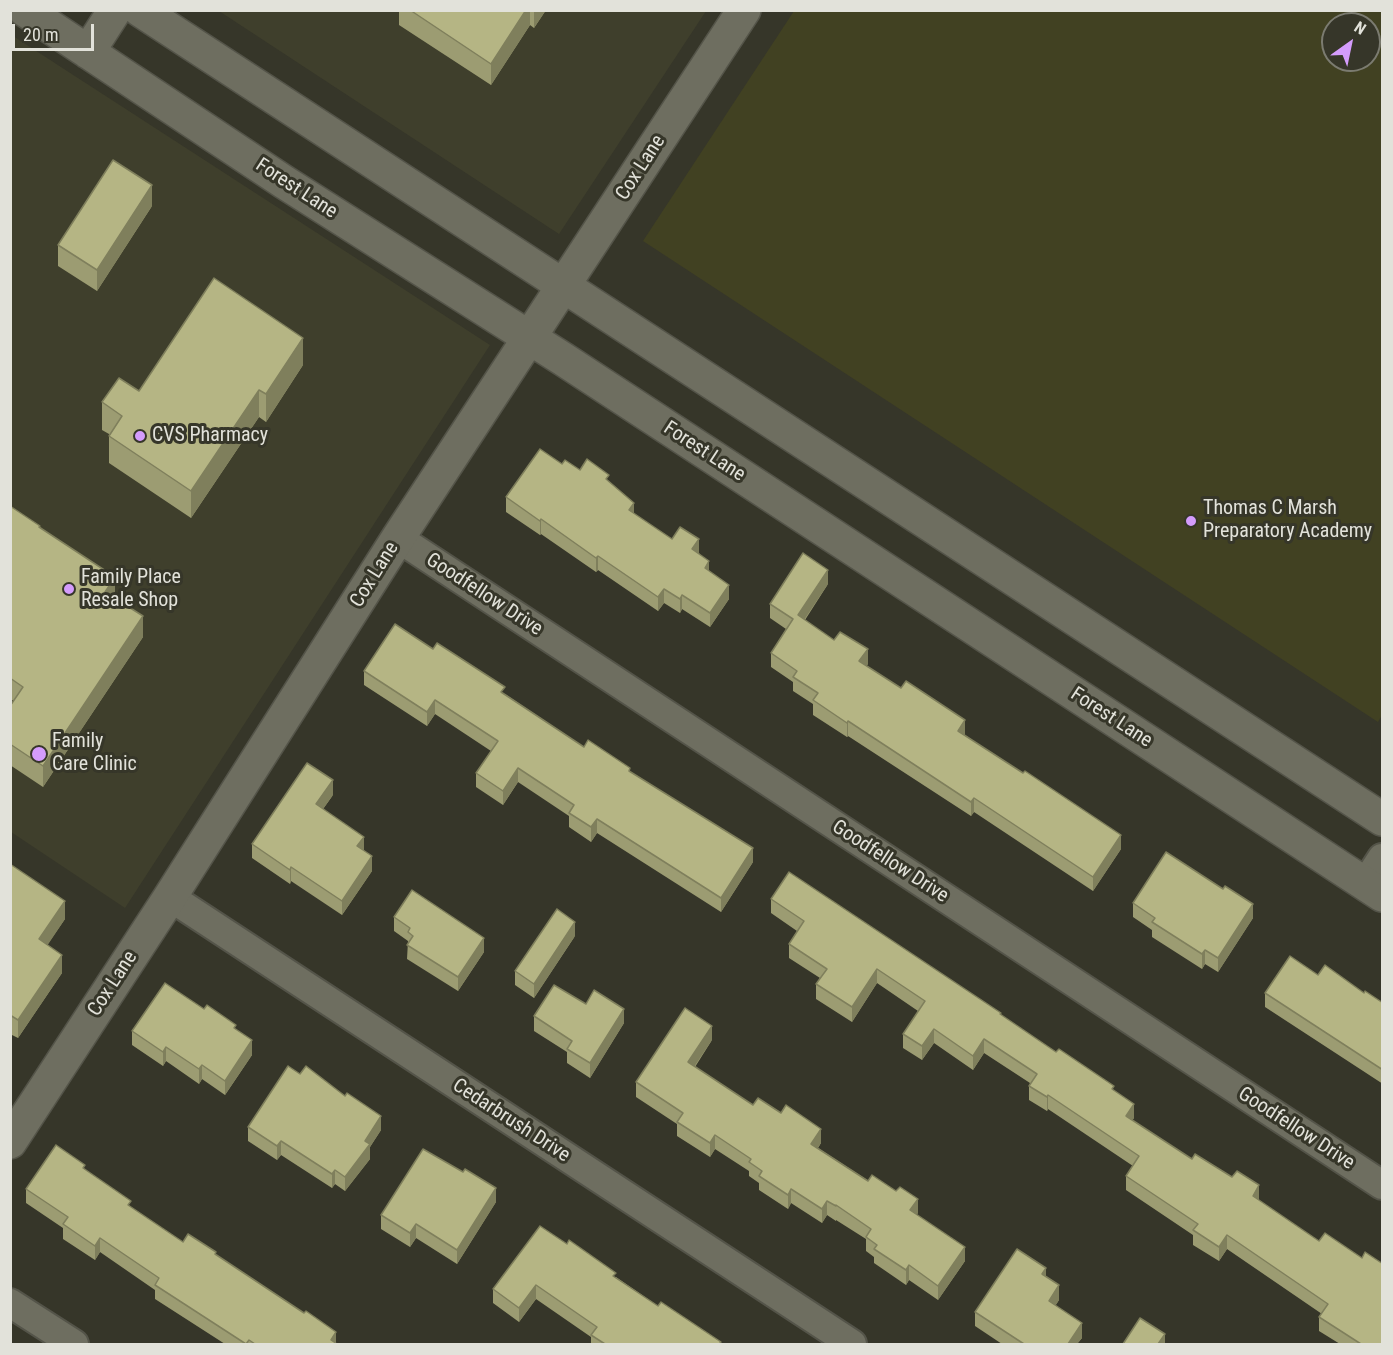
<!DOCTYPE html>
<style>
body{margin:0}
#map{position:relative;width:1393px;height:1355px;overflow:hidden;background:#363629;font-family:"Roboto Condensed",sans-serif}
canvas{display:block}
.frame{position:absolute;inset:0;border:12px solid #e2e2da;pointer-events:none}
.north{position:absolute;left:1321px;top:12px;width:60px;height:60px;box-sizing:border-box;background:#363629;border:2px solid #7b7b70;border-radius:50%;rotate:33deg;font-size:16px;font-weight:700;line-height:24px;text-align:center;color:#e2e2da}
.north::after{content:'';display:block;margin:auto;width:21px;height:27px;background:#d49cfc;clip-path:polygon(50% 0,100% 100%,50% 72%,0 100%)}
.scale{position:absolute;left:12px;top:24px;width:82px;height:27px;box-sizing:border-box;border:3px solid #e2e2da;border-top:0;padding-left:8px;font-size:18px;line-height:21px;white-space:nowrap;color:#e2e2da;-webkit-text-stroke:4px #363629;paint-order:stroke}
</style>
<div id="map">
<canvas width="1393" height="1355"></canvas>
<div class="frame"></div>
<div class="north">N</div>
<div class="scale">20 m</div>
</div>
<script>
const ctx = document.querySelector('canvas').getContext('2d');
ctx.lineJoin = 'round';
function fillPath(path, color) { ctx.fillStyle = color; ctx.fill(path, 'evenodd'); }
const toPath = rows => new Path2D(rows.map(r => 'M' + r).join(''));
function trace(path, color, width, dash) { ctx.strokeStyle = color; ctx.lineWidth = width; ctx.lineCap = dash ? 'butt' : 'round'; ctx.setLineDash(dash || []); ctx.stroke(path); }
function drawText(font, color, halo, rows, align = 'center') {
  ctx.font = font + ' "Roboto Condensed",sans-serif'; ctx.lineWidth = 6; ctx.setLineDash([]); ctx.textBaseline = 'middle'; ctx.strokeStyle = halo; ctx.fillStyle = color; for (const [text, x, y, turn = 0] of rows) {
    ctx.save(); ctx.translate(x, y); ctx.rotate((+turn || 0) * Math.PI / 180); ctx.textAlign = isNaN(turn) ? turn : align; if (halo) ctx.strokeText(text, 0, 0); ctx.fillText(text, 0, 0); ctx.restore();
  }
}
fillPath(toPath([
 [219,11,706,11,559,234],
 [10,34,490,345,125,908,11,832]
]), '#3f3f2c');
fillPath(toPath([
 [794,11,1382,11,1382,715,1378,722,643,241],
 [1333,24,1369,24,1369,60,1333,60]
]), '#414122');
const street = toPath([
 [398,538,1382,1185],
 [1365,884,1382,858],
 [170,897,852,1344],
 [10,1303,74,1344]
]);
const secondary = toPath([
 [25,10,284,182,563,359,1382,895],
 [140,10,1382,819],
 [88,52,115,10],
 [10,1142,170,897,398,538,744,10]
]);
trace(street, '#545449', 32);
trace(secondary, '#545449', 36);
trace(street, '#6e6e60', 28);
trace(secondary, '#6e6e60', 33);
fillPath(toPath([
 [399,10,546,10,534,28,530,25,491,85,399,25],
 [152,206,97,291,58,266,58,245],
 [303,365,266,422,259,417,191,518,109,463,109,434,102,430,102,402,139,391],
 [562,464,580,470,609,482,634,514,672,539,699,553,709,571,729,599,710,627,682,609,680,613,664,603,658,611,598,570,596,572,541,534,540,535,506,512,506,497],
 [10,506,40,527,115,598,143,637,43,787,10,765,10,706,14,701,10,699],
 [828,584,805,620,868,664,866,666,965,735,1121,849,1093,891,974,812,971,816,848,736,847,737,813,715,813,704,793,691,793,682,771,667,771,653,786,629,770,618,770,604],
 [364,671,505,694,584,747,630,772,753,862,721,912,597,833,591,842,569,827,569,816,518,782,503,805,476,787,476,773,491,751,435,714,427,726,364,685],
 [333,795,323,809,364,851,372,871,342,915,291,881,290,884,252,858,252,844],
 [10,864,65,919,47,945,62,973,18,1038,10,1034],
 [771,899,1001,1015,1114,1091,1134,1118,1132,1120,1192,1159,1259,1200,1383,1344,1340,1344,1319,1331,1319,1317,1322,1314,1227,1249,1219,1261,1193,1245,1193,1235,1126,1190,1126,1176,1133,1166,1048,1109,1047,1111,1029,1100,1029,1086,1030,1083,984,1053,973,1070,934,1043,922,1060,903,1048,903,1034,918,1011,877,983,852,1022,816,999,816,984,820,978,789,958,789,944,797,931,771,913],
 [1133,903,1253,918,1218,972,1205,964,1202,969,1152,937,1152,930,1133,917],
 [394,917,484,952,458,991,407,959,408,941,394,931],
 [575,936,534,998,515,985,515,971],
 [1318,975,1383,1003,1383,1084,1265,1007,1265,993],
 [586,1004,624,1023,590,1078,567,1063,567,1052,534,1031,534,1016],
 [236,1030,252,1055,225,1095,202,1079,199,1084,166,1061,163,1066,132,1045,132,1031],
 [712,1040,695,1067,753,1105,821,1143,818,1148,918,1213,916,1215,965,1261,938,1300,909,1280,906,1285,874,1263,874,1257,866,1251,866,1239,836,1220,836,1221,827,1215,822,1223,791,1203,788,1209,759,1190,759,1183,749,1176,749,1171,715,1149,710,1157,677,1136,677,1124,636,1097,636,1082],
 [248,1127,381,1130,370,1147,370,1159,345,1191,335,1184,332,1188,281,1155,277,1160,248,1141],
 [85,1170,131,1207,183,1242,216,1255,337,1344,225,1344,155,1299,155,1290,100,1252,95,1260,63,1239,63,1228,26,1203,26,1189],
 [463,1172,496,1202,457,1264,416,1238,410,1247,381,1229,381,1215],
 [1046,1276,1059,1300,1055,1306,1082,1338,1077,1344,1002,1344,975,1326,975,1312],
 [616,1277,658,1306,721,1344,591,1344,591,1337,536,1299,519,1322,493,1303,493,1289]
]), '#9c9c72');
fillPath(toPath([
 [526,10,530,10,530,25,491,85,491,64],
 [534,10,546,10,534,28],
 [152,185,152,206,97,291,97,270],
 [303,338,303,365,266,422,266,394],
 [259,390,259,417,191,518,191,491],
 [634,503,634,517,629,510],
 [541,519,541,534,540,535,540,521],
 [699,539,699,553,692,563,692,549],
 [598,556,598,570,596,572,596,558],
 [709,561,709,576,705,568],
 [828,570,828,584,798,629,798,615],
 [115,577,115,598,105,592],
 [729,585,729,599,710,627,710,613],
 [664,589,664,603,658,611,658,597],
 [682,595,682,609,680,613,680,599],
 [143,616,143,637,43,787,43,766],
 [868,649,868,664,859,676,859,661],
 [435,700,435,714,427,726,427,712],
 [965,720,965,735,958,745,958,731],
 [848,721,848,736,847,737,847,723],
 [518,768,518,782,503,805,503,791],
 [333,780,333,795,316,819,316,804],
 [974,798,974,812,971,816,971,802],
 [597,819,597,833,591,842,591,827],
 [1121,835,1121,849,1093,891,1093,877],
 [364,837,364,851,357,846],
 [753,848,753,862,721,912,721,898],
 [372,856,372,871,342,915,342,901],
 [291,867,291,881,290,884,290,870],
 [65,901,65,919,39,958,39,939],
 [1253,904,1253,918,1218,972,1218,958],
 [575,922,575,936,534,998,534,984],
 [484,938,484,952,458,991,458,977],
 [1205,950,1205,964,1202,969,1202,954],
 [62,955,62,973,18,1038,18,1020],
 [877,969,877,983,852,1022,852,1007],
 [624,1009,624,1023,590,1078,590,1063],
 [712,1026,712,1040,688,1076,688,1062],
 [934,1029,934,1043,922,1060,922,1046],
 [984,1039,984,1053,973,1070,973,1056],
 [252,1040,252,1055,225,1095,225,1081],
 [166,1047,166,1061,163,1066,163,1052],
 [202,1065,202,1079,199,1084,199,1069],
 [1048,1095,1048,1109,1047,1111,1047,1097],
 [1134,1104,1134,1118,1126,1130,1126,1116],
 [381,1116,381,1130,370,1147,370,1159,345,1191,345,1177,365,1141],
 [821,1129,821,1143,811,1158,811,1144],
 [715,1135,715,1149,710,1157,710,1143],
 [281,1141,281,1155,277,1160,277,1146],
 [335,1170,335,1184,332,1188,332,1174],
 [1259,1185,1259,1200,1253,1210,1253,1196],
 [496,1188,496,1202,457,1264,457,1250],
 [791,1189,791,1203,788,1209,788,1195],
 [918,1199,918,1213,910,1224,910,1210],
 [827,1201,827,1215,822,1223,822,1209],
 [416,1224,416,1238,410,1247,410,1233],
 [1227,1235,1227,1249,1219,1261,1219,1247],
 [100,1238,100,1252,95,1260,95,1246],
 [965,1247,965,1261,938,1300,938,1286],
 [909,1265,909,1280,906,1285,906,1270],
 [1046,1268,1046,1282,1042,1274],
 [536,1285,536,1299,519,1322,519,1308],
 [1059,1285,1059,1300,1049,1316,1049,1301],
 [1082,1323,1082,1338,1077,1344,1068,1344],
 [336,1332,336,1344,331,1340],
 [1165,1334,1165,1344,1158,1344]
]), '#7f7f5c');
const building = toPath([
 [410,10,526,10,491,64,410,10],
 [113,160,152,185,97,270,58,245,113,160],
 [214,278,303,338,266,394,259,390,191,491,109,436,122,416,102,402,119,378,139,391,214,278],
 [540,449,562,464,565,460,580,470,587,459,609,475,606,479,634,503,629,510,672,539,680,527,699,539,692,549,709,561,705,568,729,585,710,613,682,595,680,599,664,589,658,597,598,556,596,558,541,519,540,521,506,497,540,449],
 [10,506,40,526,39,527,115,577,105,592,143,616,43,766,10,744,10,706,23,687,10,678,10,506],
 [803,553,828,570,798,615,834,640,840,632,868,649,859,661,901,688,906,681,965,720,958,731,1023,773,1025,771,1121,835,1093,877,974,798,971,802,848,721,847,723,813,700,818,693,793,677,797,671,771,653,793,619,770,604,803,553],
 [395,624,433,649,437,643,505,687,501,692,584,747,588,740,630,768,629,771,753,848,721,898,597,819,591,827,569,813,574,805,518,768,503,791,476,773,498,741,435,700,427,712,364,671,395,624],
 [307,763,333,780,316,804,364,837,357,846,372,856,342,901,291,867,290,870,252,844,307,763],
 [1166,852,1223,889,1225,886,1253,904,1218,958,1205,950,1202,954,1152,922,1155,918,1133,903,1166,852],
 [10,864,65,901,39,939,62,955,18,1020,10,1015,10,864],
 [789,872,1001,1013,1000,1014,1056,1052,1059,1049,1114,1086,1112,1089,1134,1104,1126,1116,1192,1159,1195,1154,1232,1177,1237,1171,1259,1185,1253,1196,1319,1241,1325,1233,1362,1258,1365,1252,1383,1264,1383,1344,1361,1344,1319,1317,1328,1304,1227,1235,1219,1247,1193,1230,1198,1224,1126,1176,1139,1156,1048,1095,1047,1097,1029,1086,1037,1074,984,1039,973,1056,934,1029,922,1046,903,1034,925,1001,877,969,852,1007,816,984,827,969,789,944,804,921,771,899,789,872],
 [412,890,484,938,458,977,407,945,413,936,408,932,410,928,394,917,412,890],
 [557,909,575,922,534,984,515,971,557,909],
 [1290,956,1318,975,1325,965,1364,993,1365,991,1383,1003,1383,1070,1265,993,1290,956],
 [165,983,204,1009,207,1005,236,1025,234,1028,252,1040,225,1081,202,1065,199,1069,166,1047,163,1052,132,1031,165,983],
 [554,985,586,1004,594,990,624,1009,590,1063,567,1049,572,1041,534,1016,554,985],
 [685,1008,712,1026,688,1062,753,1105,758,1098,781,1113,786,1105,821,1129,811,1144,868,1181,872,1175,896,1191,900,1187,918,1199,910,1210,965,1247,938,1286,909,1265,906,1270,874,1249,877,1245,866,1237,871,1229,836,1205,836,1206,827,1201,822,1209,791,1189,788,1195,759,1176,762,1171,749,1162,751,1159,715,1135,710,1143,677,1122,683,1113,636,1082,685,1008],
 [288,1066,300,1074,306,1066,345,1096,347,1093,381,1116,365,1141,370,1144,345,1177,335,1170,332,1174,281,1141,277,1146,248,1127,288,1066],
 [56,1145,85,1165,83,1168,131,1201,128,1205,183,1242,188,1234,216,1252,215,1254,304,1313,306,1311,336,1332,331,1340,337,1344,255,1344,249,1340,246,1344,155,1285,159,1278,100,1238,95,1246,63,1224,68,1217,26,1189,56,1145],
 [423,1149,463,1172,465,1169,496,1188,457,1250,416,1224,410,1233,381,1215,423,1149],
 [540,1226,567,1244,569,1240,616,1273,613,1276,658,1306,661,1302,721,1342,719,1344,605,1344,591,1335,597,1327,536,1285,519,1308,493,1289,540,1226],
 [1017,1249,1046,1268,1042,1274,1059,1285,1049,1301,1082,1323,1068,1344,1024,1344,975,1312,1017,1249],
 [1140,1318,1165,1334,1158,1344,1123,1344,1140,1318]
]);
fillPath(building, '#b5b584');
trace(building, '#7f7f5c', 1.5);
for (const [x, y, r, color] of [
 [140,436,6,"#d49cfc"],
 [1191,521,6,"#d49cfc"],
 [69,589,6,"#d49cfc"],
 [39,754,8,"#d49cfc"]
]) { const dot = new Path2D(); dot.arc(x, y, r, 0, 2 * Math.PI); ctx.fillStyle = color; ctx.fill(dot); trace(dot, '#363629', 2); }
drawText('20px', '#e2e2da', '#363629', [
 ["Cox Lane",641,168,-57],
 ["Forest Lane",296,189,33],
 ["Forest Lane",704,452,33],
 ["Cox Lane",375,575,-58],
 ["Goodfellow Drive",484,595,33],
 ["Forest Lane",1111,718,33],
 ["Goodfellow Drive",890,862,33],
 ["Cox Lane",113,984,-57],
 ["Cedarbrush Drive",511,1121,33],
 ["Goodfellow Drive",1296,1129,33]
]);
drawText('20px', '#e2e2da', '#363629', [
 ["CVS Pharmacy",152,436],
 ["Thomas C Marsh",1203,509],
 ["Preparatory Academy",1203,532],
 ["Family Place",81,578],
 ["Resale Shop",81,601],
 ["Family",52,742],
 ["Care Clinic",52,765]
], 'left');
</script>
